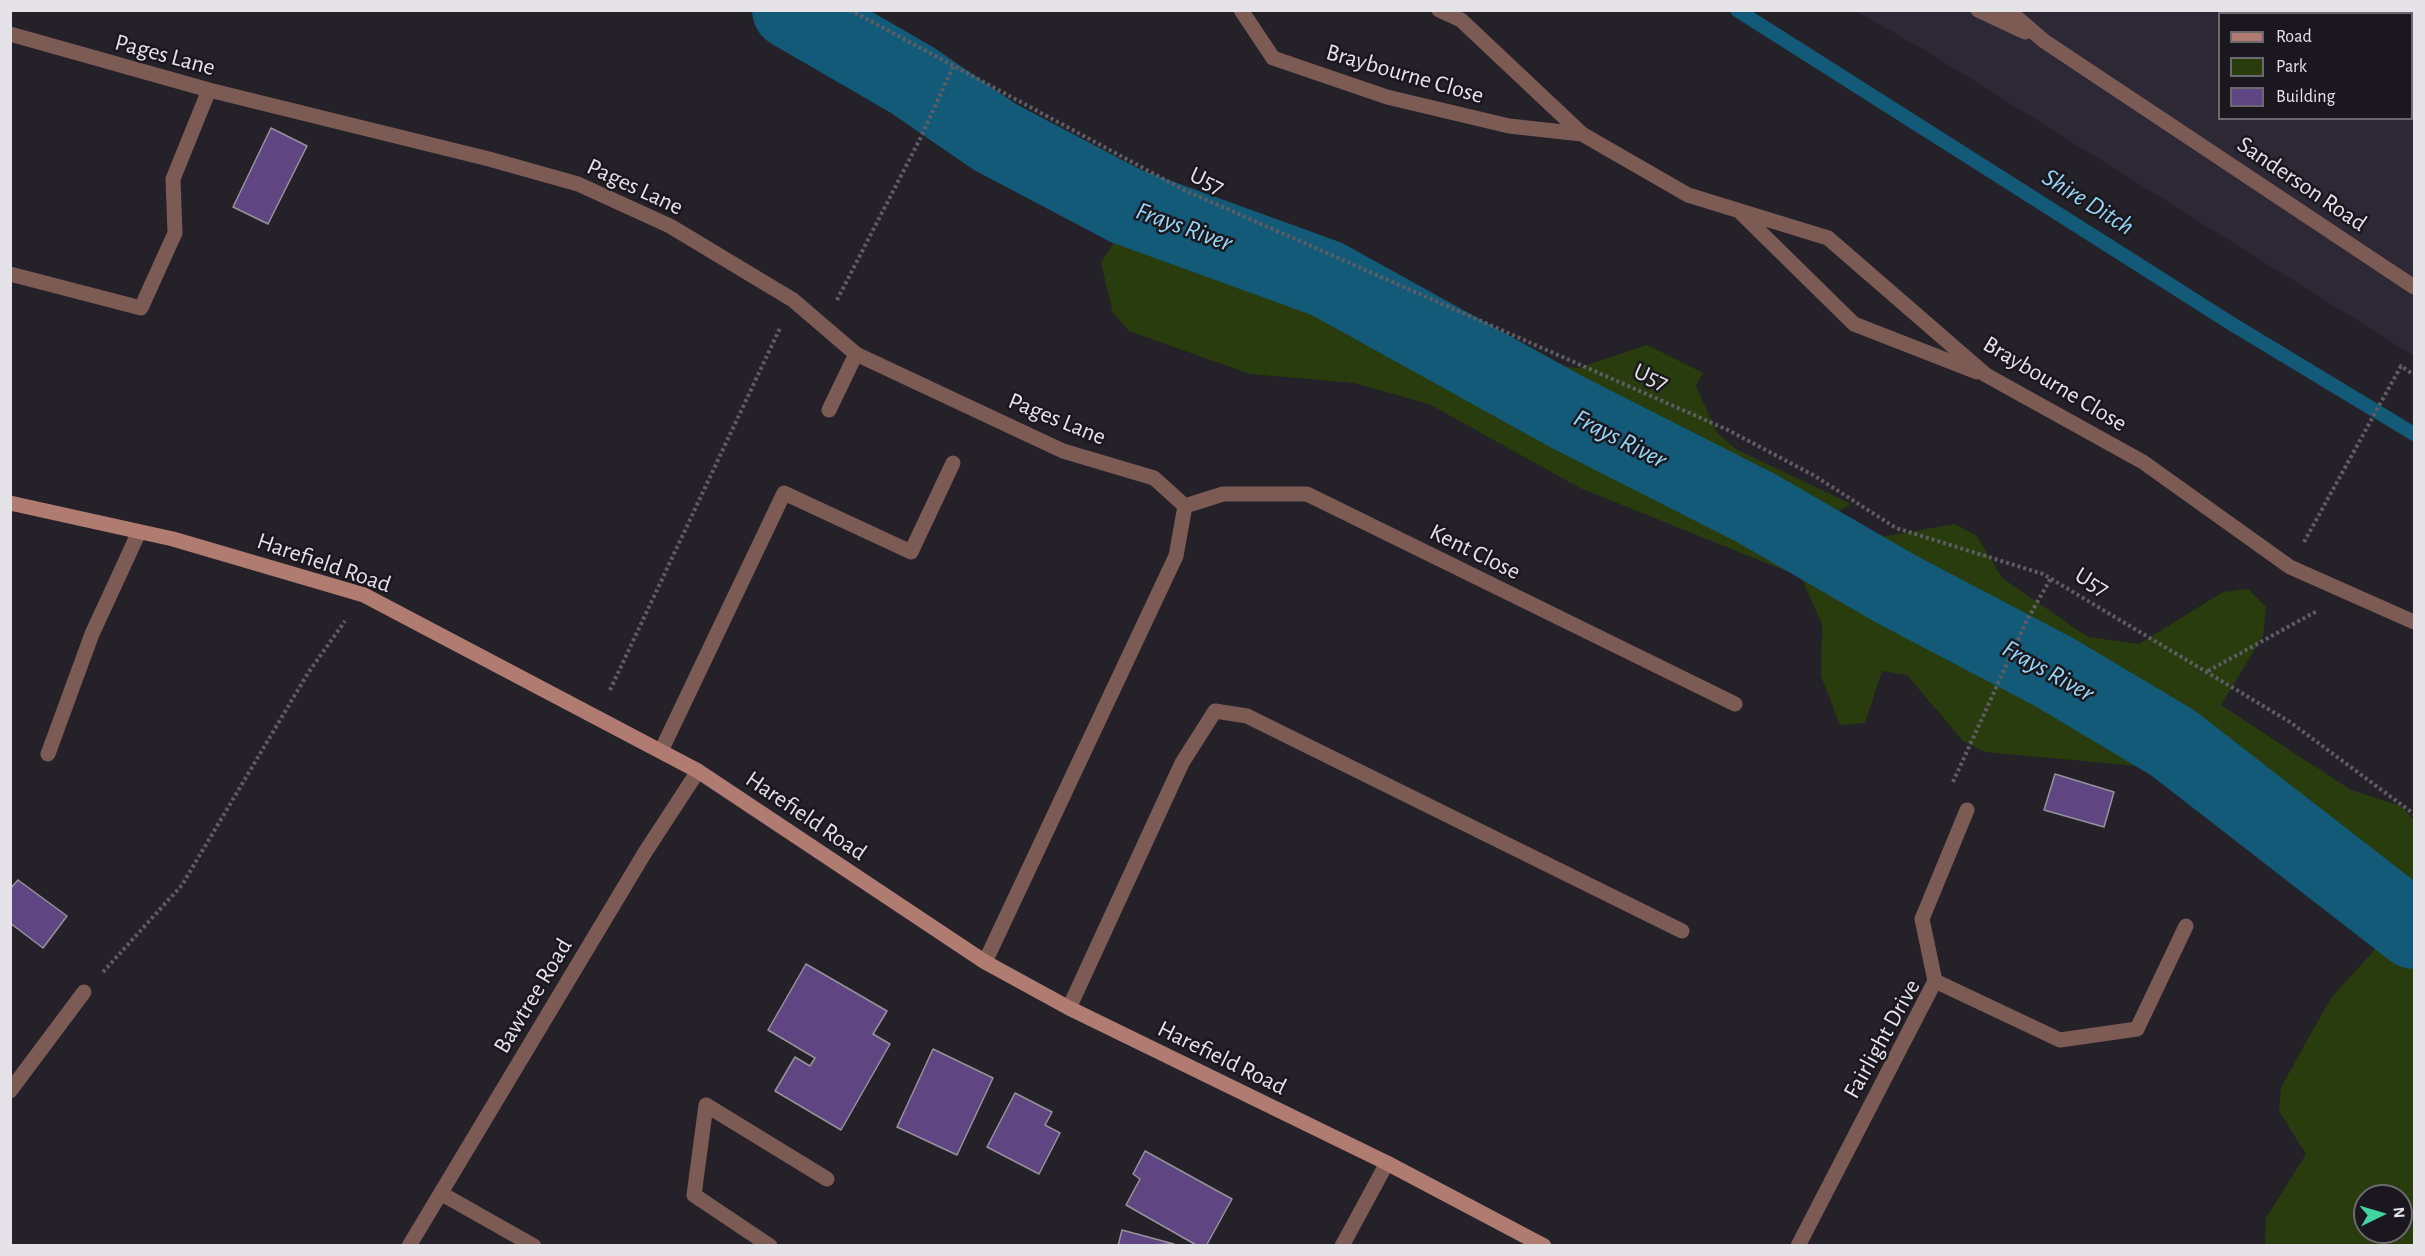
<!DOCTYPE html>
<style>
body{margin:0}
#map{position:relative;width:2425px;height:1256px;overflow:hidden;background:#242128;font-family:"Alegreya Sans",sans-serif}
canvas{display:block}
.frame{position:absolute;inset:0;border:12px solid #e5e3e8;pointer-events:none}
.legend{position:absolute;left:2218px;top:12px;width:195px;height:108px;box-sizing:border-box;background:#1a181e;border:2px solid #6b696f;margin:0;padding:8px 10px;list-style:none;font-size:18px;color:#e5e3e8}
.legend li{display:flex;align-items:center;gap:12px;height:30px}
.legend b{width:30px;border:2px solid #6b696f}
.north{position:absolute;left:2353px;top:1184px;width:60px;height:60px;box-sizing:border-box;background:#1a181e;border:2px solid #6b696f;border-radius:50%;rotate:85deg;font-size:16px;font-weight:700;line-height:24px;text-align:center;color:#e5e3e8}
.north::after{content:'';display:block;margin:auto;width:21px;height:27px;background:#41d4a1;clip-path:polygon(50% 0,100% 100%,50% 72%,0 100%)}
</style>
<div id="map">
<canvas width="2425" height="1256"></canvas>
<div class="frame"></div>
<ul class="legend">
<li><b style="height:8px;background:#b07b70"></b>Road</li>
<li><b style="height:16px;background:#283c0d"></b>Park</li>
<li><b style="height:16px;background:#604583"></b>Building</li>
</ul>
<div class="north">N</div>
</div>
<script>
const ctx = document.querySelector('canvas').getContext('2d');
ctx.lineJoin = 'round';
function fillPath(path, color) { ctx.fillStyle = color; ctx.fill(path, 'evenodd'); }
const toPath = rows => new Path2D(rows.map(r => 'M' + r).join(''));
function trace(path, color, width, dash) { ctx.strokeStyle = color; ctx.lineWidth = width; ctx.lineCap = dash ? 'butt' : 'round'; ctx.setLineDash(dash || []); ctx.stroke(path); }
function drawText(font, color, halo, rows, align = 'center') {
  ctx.font = font + ' "Alegreya Sans",sans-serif'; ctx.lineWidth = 5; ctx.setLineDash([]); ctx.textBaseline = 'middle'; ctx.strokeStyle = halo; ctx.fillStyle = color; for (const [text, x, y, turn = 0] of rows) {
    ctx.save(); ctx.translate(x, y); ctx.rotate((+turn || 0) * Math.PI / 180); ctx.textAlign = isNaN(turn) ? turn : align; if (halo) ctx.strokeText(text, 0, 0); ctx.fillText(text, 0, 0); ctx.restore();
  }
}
fillPath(toPath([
 [1856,11,2414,11,2414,356,1931,54],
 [2220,14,2412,14,2412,118,2220,118]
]), '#2d2835');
fillPath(toPath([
 [1181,215,1228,229,1312,287,1527,362,1578,368,1647,345,1703,373,1696,386,1717,433,1736,449,1851,504,1839,511,1882,537,1955,524,1977,536,2002,578,2088,637,2139,644,2223,592,2248,589,2266,607,2263,636,2221,705,2351,790,2401,806,2414,820,2414,1245,2265,1245,2266,1218,2306,1154,2279,1111,2281,1087,2331,998,2380,944,2283,832,2171,769,1985,752,1963,741,1907,675,1882,671,1865,723,1840,725,1821,676,1822,624,1801,577,1580,488,1429,404,1354,383,1250,374,1129,331,1113,313,1101,263,1114,242],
 [2365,1196,2401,1196,2401,1232,2365,1232]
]), '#283c0d');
trace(toPath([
 [1737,10,2232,324,2414,434]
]), '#125a78', 14);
trace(toPath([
 [791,10,912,80,995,137,1126,206,1327,279,1567,412,1756,508,1896,589,2054,672,2173,743,2414,930]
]), '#125a78', 78);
const building = toPath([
 [271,128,307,146,268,224,233,207,271,128],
 [2055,774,2114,792,2104,827,2044,810,2055,774],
 [18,880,67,916,43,948,10,923,10,889,18,880],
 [806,964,887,1011,873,1034,890,1044,841,1130,775,1091,795,1057,810,1066,815,1058,768,1030,806,964],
 [933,1049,993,1078,957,1155,897,1127,933,1049],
 [1015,1093,1052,1112,1045,1125,1060,1133,1039,1174,987,1147,1015,1093],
 [1145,1151,1232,1199,1206,1246,1198,1246,1126,1205,1140,1179,1133,1174,1145,1151],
 [1122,1230,1174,1244,1118,1246,1122,1230]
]);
fillPath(building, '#604583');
trace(building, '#96939c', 1.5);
trace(toPath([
 [850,10,1184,190,1728,430,1815,476,1896,528,2043,574,2290,722,2414,814],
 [837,300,921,137,953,67],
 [2304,542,2401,366,2414,375],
 [2208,671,2317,611],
 [610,690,780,328],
 [1953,782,2027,620,2051,578],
 [103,972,182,885,308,673,345,621]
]), '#5f5d63', 4, [3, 3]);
trace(toPath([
 [1978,10,2025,32],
 [2008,10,2044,41,2414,287],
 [829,410,856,354],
 [661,751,784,493,911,552,953,463],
 [48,754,92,634,139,532],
 [1069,1008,1182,763,1215,711,1247,716,1682,931],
 [770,1246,694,1195,706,1105,827,1179]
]), '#7d5b55', 15);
trace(toPath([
 [1241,10,1273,58,1387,97,1509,126,1582,134],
 [1439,10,1461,20,1582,134,1688,195,1828,238,1986,375,2143,462,2290,567,2414,622],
 [10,34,209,90,489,159,578,184,670,226,793,300,856,354,1063,451,1154,478,1185,506],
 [1741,213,1854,324,1977,372],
 [10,274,141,308,175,233,173,179,209,90],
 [1185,506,1223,494,1307,494,1735,704],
 [985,962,1176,556,1185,506],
 [1935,981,1922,919,1967,810],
 [10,1091,84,992],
 [442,1194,534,1246],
 [409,1246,644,854,698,771],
 [1342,1246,1387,1163],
 [1798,1246,1935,981,2060,1040,2137,1029,2186,926]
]), '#7d5b55', 15);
trace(toPath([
 [10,503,173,539,364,595,698,771,985,962,1069,1008,1387,1163,1544,1246]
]), '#b07b70', 15);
drawText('24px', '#e5e3e8', '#1a181e', [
 ["Pages Lane",165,55,15],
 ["Braybourne Close",1405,74,16],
 ["U57",1207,181,25],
 ["Sanderson Road",2302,184,34],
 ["Pages Lane",635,187,25],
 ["U57",1651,377,24],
 ["Braybourne Close",2055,384,31],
 ["Pages Lane",1057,419,22],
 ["Kent Close",1475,552,26],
 ["Harefield Road",324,563,19],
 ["U57",2092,582,31],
 ["Harefield Road",806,816,34],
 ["Bawtree Road",533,996,-59],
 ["Fairlight Drive",1882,1039,-61],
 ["Harefield Road",1222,1058,26]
]);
drawText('italic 26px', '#96d6f7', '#1a181e', [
 ["Shire Ditch",2088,202,32],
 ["Frays River",1184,227,20],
 ["Frays River",1620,439,27],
 ["Frays River",2048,671,29]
]);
</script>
